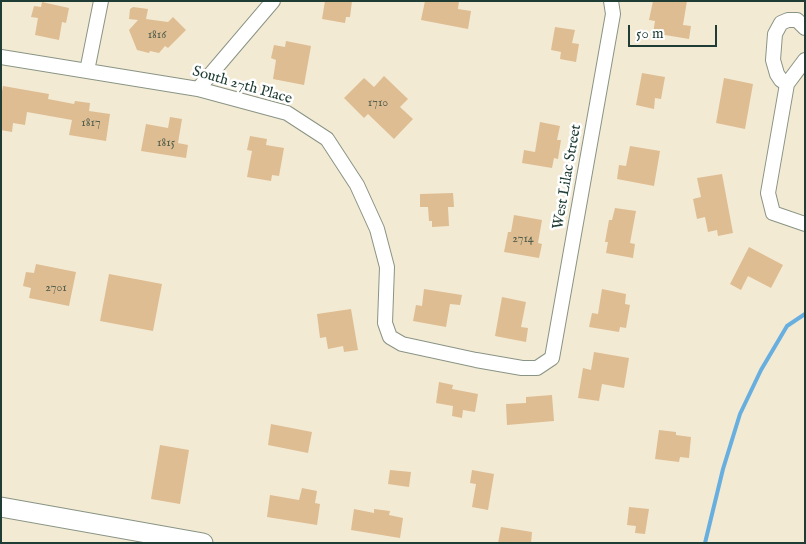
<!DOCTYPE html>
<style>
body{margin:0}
#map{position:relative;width:806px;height:544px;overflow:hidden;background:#f3ead4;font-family:"IM FELL English",serif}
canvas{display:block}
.frame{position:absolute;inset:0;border:2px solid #1f3d34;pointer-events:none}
.scale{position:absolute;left:628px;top:25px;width:89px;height:22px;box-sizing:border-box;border:2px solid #1f3d34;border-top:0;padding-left:6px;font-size:15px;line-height:18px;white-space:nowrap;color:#1f3d34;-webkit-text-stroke:4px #fff;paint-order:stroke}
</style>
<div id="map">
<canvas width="806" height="544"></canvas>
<div class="frame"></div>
<div class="scale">50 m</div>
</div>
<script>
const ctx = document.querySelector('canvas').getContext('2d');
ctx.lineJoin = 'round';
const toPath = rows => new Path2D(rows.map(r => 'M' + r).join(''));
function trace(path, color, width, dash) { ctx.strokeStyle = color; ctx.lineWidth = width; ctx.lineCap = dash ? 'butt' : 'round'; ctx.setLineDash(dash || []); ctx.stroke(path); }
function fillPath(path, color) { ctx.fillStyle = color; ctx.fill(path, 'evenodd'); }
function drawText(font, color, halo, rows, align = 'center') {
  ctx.font = font + ' "IM FELL English",serif'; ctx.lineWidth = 5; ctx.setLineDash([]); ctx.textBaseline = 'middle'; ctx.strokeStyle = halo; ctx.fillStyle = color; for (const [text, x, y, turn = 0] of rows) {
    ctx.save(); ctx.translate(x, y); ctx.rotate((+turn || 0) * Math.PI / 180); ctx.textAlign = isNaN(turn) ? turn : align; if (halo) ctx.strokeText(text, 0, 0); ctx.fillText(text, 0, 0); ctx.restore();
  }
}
trace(toPath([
 [705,543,723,469,740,414,761,370,787,326,805,314]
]), '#68afdf', 4);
fillPath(toPath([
 [325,1,352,1,350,17,346,17,345,23,322,19],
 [425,1,459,1,458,9,471,11,468,29,421,20],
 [653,1,687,1,683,25,691,26,689,39,653,33,655,21,649,20],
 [42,2,69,8,66,23,62,22,59,40,35,35,38,18,31,17,34,6,41,7],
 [133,7,148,9,146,19,168,22,173,17,186,30,168,48,165,46,159,53,150,51,149,53,137,50,129,30,138,20,129,19,130,9],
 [555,27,575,30,572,43,579,44,576,62,560,59,561,52,551,50],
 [286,41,311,46,304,85,273,79,276,60,271,58,274,45,285,47],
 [642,73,665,77,661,99,655,98,654,109,636,105],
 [384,76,408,99,400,107,413,119,394,139,368,114,364,118,344,98,364,78,374,87],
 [724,78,753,84,745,129,716,123],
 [3,86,49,94,48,99,74,104,75,101,90,103,89,111,110,114,106,141,69,135,72,120,27,112,25,125,13,123,12,132,1,130,1,97],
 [170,117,182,119,178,143,188,145,186,158,141,151,146,124,168,128],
 [540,122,560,126,557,140,561,140,558,159,554,158,552,168,522,163,524,150,535,152],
 [250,136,267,139,266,145,284,148,279,176,272,175,271,181,247,177,252,151,247,150],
 [630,146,660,151,654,186,617,179,619,165,626,166],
 [722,174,733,233,718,236,717,230,708,232,705,217,697,219,693,199,701,197,697,178],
 [453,193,454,207,448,207,449,226,432,227,432,221,429,221,428,207,420,207,420,194],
 [615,208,636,211,630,243,635,244,633,258,606,253,608,242,605,242,609,220,612,220],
 [514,215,542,220,538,243,542,244,539,258,504,252,508,232,511,232],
 [749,247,783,265,771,288,748,276,741,290,730,284],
 [36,264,76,272,69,306,29,298,31,288,23,286,26,272,34,273],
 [109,274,162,284,153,331,100,321],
 [424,289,462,295,460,305,450,304,446,327,413,321,416,305,422,306],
 [602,289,626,294,625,304,630,305,626,328,620,327,619,332,589,327,592,313,598,314],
 [502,297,526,302,521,327,528,328,526,342,495,336],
 [351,309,358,350,344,352,343,346,328,349,326,337,320,338,317,314],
 [594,352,629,358,624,388,602,384,599,401,578,398,583,368,591,370],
 [439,382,453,385,452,389,478,394,475,412,463,410,462,418,452,416,453,406,436,403],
 [552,395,554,421,507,425,506,404,526,403,526,397],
 [271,424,312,432,308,453,268,445],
 [659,430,676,432,676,435,691,437,689,458,680,457,679,462,655,459],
 [160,445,189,450,180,504,151,499],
 [390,470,411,472,409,487,388,484],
 [472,470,494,474,488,510,472,507,476,484,470,483],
 [302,488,317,491,315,503,320,504,317,525,267,517,270,495,299,500],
 [629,507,649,509,645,534,635,533,636,526,627,525],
 [354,509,374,513,374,509,390,511,389,515,403,518,400,538,351,530],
 [501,527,532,532,531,543,498,543]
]), '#debd92');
const street = toPath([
 [1,57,198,89,287,113,327,139,357,185,377,229,387,267,385,323,390,337,402,344,476,360,522,368,537,368,552,358,613,14,611,1],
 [805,60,787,84,768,193,773,213,805,224],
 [87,71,101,1],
 [787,84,781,80,777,74,773,60,775,34,781,23,788,20,797,20,805,28],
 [198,89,273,1]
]);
const secondary = toPath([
 [1,507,203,543]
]);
trace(street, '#899484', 16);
trace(secondary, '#899484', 21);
trace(street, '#fff', 14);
trace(secondary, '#fff', 19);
drawText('12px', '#4f5d4c', null, [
 ["1816",157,36],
 ["1710",378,104],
 ["1817",91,124],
 ["1815",166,144],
 ["2714",523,240],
 ["2701",56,289]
]);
drawText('15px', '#1f3d34', '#fff', [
 ["South 27th Place",242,86,16],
 ["West Lilac Street",568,177,-80]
]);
</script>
